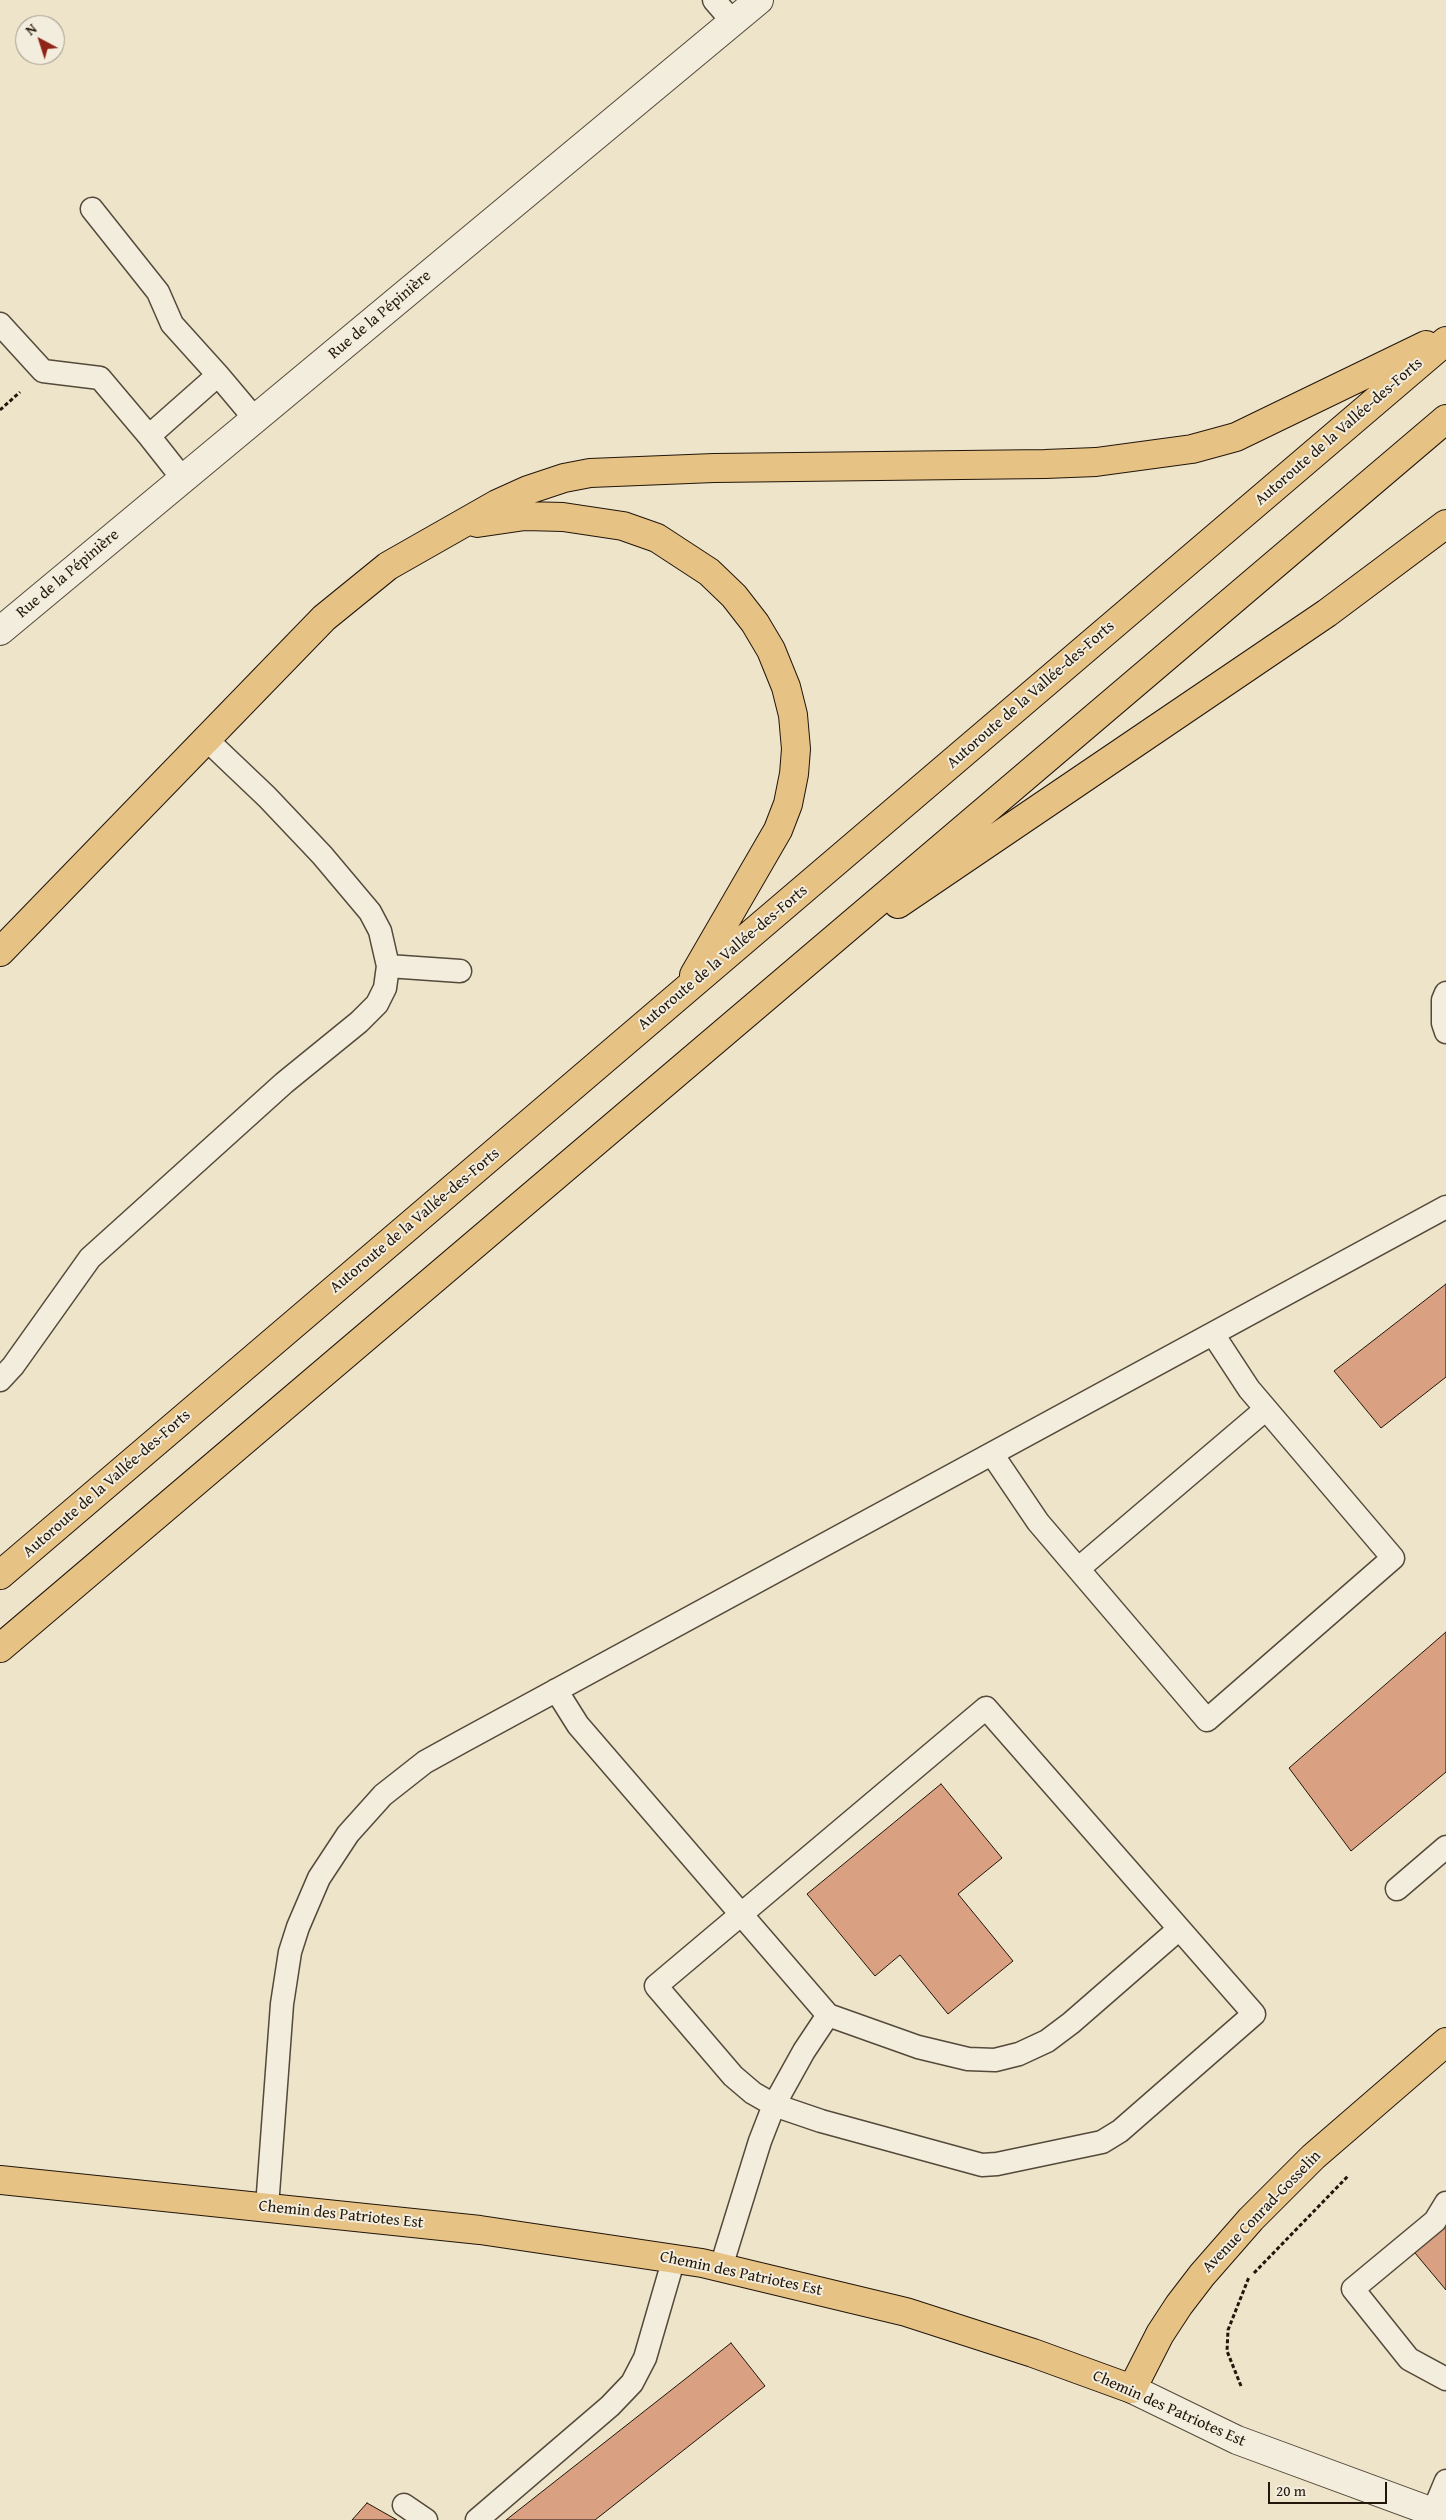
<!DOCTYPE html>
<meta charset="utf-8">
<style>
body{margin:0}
#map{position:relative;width:1446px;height:2520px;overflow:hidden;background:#ede4ca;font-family:"Gentium Book Plus",serif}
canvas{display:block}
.north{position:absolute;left:15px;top:15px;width:50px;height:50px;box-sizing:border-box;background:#f3eddd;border:1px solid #9f9789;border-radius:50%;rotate:320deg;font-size:14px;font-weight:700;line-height:20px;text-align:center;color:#22150a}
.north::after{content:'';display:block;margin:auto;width:18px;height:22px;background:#8f2418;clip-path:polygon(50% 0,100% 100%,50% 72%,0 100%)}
.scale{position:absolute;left:1268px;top:2482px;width:119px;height:22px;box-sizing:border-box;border:2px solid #22150a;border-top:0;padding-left:6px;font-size:15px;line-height:18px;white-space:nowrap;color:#22150a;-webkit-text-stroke:4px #f3eddd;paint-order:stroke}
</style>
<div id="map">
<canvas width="1446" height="2520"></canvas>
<div class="north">N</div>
<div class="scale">20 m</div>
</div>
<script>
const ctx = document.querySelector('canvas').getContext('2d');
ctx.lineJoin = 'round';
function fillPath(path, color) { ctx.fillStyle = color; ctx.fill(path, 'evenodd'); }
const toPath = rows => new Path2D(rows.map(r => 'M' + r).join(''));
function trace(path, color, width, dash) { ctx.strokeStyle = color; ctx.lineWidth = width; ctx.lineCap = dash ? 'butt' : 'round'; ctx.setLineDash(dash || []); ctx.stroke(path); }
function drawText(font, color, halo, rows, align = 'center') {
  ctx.font = font + ' "Gentium Book Plus",serif'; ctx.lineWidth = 4; ctx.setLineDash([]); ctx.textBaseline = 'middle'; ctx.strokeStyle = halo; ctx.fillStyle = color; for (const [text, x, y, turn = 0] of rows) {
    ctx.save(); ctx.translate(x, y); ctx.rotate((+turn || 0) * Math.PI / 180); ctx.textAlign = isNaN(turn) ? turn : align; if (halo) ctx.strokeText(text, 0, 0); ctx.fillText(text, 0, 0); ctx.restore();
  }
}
const building = toPath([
 [1446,1284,1446,1377,1381,1428,1334,1371,1446,1284],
 [1446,1632,1446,1772,1351,1851,1289,1768,1446,1632],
 [941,1784,1002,1858,958,1894,1013,1961,948,2014,900,1955,875,1976,807,1894,941,1784],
 [1446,2217,1446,2290,1410,2247,1446,2217],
 [731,2343,765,2386,595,2520,506,2520,731,2343],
 [367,2503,397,2520,352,2520,367,2503]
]);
fillPath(building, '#d9a082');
trace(building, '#22150a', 1);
const service = toPath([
 [714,0,733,22],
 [92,209,158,292,172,324,218,375],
 [0,324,43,371,100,378,149,436],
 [183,479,149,436,218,375,255,419],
 [388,966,460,971],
 [1446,993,1443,1000,1443,1023,1446,1032],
 [0,1380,13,1366,90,1258,284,1083,359,1022,377,1004,385,988,388,966,380,931,370,912,322,855,267,797,205,738],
 [992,1454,1038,1522,1207,1720,1393,1558,1249,1389,1213,1334],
 [1078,1569,1266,1409],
 [556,1690,578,1725,828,2015,804,2051,774,2105,760,2141,721,2267],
 [986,1708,1254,2014,1120,2131,1102,2142,997,2164,982,2165,821,2121,774,2105,753,2093,733,2076,656,1986,986,1708],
 [1397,1889,1446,1847],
 [828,2015,918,2047,968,2059,995,2060,1019,2054,1047,2041,1071,2023,1179,1929],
 [1446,2203,1435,2221,1353,2289,1409,2359,1446,2379],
 [267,2207,282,2004,290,1952,298,1927,319,1878,348,1834,383,1795,425,1762,463,1741,1446,1207],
 [404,2505,426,2520],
 [1433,2512,1446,2481],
 [477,2520,610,2406,632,2383,645,2358,674,2258]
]);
const minor = toPath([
 [0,631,759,0]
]);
const tertiary = toPath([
 [1132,2389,1237,2440,1446,2517]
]);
const primary = toPath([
 [0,2180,480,2230,702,2263,906,2312,1033,2353,1132,2389,1160,2334,1179,2305,1202,2275,1251,2219,1313,2157,1446,2042]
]);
const motorway = toPath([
 [477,523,525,516,563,517,623,526,657,538,709,572,734,596,755,623,771,650,786,687,793,715,796,749,794,774,788,804,778,830,694,975],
 [898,904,1327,613,1446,524],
 [0,952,324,618,388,566,497,504,528,490,564,478,590,473,714,468,1045,464,1096,462,1192,449,1236,437,1426,345],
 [0,1575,1446,341],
 [0,1648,1446,419]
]);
trace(service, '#55493a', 25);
trace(minor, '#55493a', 30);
trace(tertiary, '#55493a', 30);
trace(primary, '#22150a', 30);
trace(motorway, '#22150a', 30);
trace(toPath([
 [0,410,20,392],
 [1254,2273,1349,2175],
 [1241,2386,1227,2351,1228,2330,1249,2277]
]), '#22150a', 3, [4, 2.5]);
trace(service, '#f3eddd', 22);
trace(minor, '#f3eddd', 28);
trace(tertiary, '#f3eddd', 28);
trace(primary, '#e6c285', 28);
trace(motorway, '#e6c285', 28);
drawText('16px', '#22150a', '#f3eddd', [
 ["Rue de la Pépinière",380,315,-40],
 ["Autoroute de la Vallée-des-Forts",1339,432,-41],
 ["Rue de la Pépinière",68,574,-40],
 ["Autoroute de la Vallée-des-Forts",1031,695,-41],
 ["Autoroute de la Vallée-des-Forts",723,958,-40],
 ["Autoroute de la Vallée-des-Forts",415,1221,-40],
 ["Autoroute de la Vallée-des-Forts",107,1484,-41],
 ["Avenue Conrad-Gosselin",1262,2212,-46],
 ["Chemin des Patriotes Est",341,2215,6],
 ["Chemin des Patriotes Est",741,2274,12],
 ["Chemin des Patriotes Est",1169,2409,24]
]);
</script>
